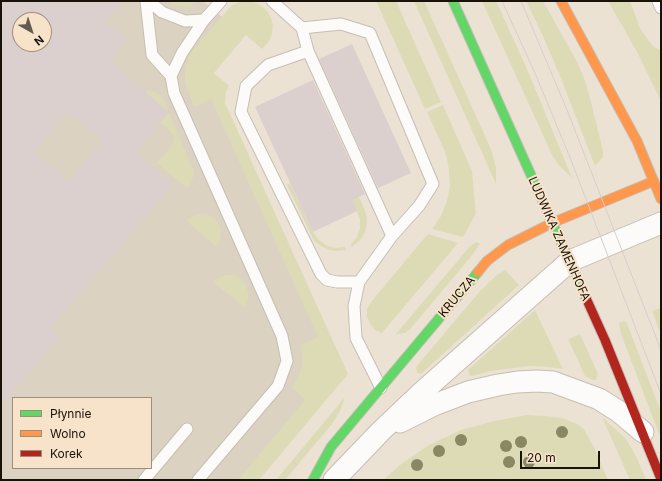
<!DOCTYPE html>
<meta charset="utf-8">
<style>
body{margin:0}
#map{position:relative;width:662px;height:481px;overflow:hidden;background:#ece2d4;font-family:Inter,sans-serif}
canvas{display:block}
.frame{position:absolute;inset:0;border:2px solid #181209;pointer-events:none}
.legend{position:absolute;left:12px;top:397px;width:140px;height:72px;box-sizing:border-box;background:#f7e3ca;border:1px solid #9e8f7d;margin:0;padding:5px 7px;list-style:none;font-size:12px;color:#181209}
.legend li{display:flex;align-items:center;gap:8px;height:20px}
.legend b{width:20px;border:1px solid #9e8f7d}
.north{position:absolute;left:12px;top:12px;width:40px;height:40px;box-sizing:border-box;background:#f7e3ca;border:1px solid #9e8f7d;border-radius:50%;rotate:141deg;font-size:11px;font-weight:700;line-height:16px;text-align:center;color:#181209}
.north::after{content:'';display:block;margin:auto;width:14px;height:18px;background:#625b50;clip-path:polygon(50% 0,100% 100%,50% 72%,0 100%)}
.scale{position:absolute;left:520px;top:451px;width:80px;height:18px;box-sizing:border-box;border:2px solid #181209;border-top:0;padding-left:5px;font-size:12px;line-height:14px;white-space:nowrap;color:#181209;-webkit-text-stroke:3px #f7e3ca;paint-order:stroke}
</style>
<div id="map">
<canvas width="662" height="481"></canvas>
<div class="frame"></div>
<ul class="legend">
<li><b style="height:5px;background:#63d668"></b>Płynnie</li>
<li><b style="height:5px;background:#ff974d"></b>Wolno</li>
<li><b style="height:5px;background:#b3261e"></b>Korek</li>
</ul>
<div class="north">N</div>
<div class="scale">20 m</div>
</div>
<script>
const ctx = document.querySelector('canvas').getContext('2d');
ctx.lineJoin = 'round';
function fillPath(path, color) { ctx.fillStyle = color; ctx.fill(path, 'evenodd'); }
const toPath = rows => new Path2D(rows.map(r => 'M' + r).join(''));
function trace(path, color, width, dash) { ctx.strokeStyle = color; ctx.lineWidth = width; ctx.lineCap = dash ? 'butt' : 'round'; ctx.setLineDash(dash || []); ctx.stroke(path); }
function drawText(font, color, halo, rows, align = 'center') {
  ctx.font = font + ' Inter,sans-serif'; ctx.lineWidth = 4; ctx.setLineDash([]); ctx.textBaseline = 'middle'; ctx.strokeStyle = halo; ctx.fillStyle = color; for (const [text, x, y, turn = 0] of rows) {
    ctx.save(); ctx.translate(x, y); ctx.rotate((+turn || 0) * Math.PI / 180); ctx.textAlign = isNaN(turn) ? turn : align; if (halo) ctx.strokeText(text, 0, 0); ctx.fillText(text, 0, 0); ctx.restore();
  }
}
fillPath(toPath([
 [1,1,203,1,239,31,203,74,340,368,246,480,1,480],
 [20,20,44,20,44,44,20,44],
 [13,398,151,398,151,468,13,468]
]), '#dcd2c1');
fillPath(toPath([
 [168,1,197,1,189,6,181,6,173,4],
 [246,1,254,2,261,6,267,11,271,18,273,26,272,34,269,41,262,49,246,35,214,73,229,86,226,91,225,103,348,374,259,480,238,480,305,400,291,387,298,378,302,367,303,355,301,345,318,337,211,99,194,107,185,83,185,73,188,58,191,52,231,6,239,2],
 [376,1,396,1,441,102,425,109],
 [414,1,424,1,486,138,492,152,496,168,496,184],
 [482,1,496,1,527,69,572,178,558,164,552,155],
 [526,1,543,1,576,60,584,78,590,98,603,151,603,157,595,166,560,76,542,34],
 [608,1,630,1,640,28,648,40,654,47,661,50,661,101,636,50],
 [147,90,156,92,163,98,194,172,193,177,191,183,187,188,157,163,171,147,174,137,169,130,131,99,138,93],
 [443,105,472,171,476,214,463,237,432,229,441,216,447,201,450,186,449,170,446,154,427,112],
 [290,183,313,232,319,240,327,246,336,248,345,247,346,250,337,251,329,250,321,246,314,241,287,185],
 [358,195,364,208,367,218,366,230,361,239,352,247,351,244,357,237,360,228,360,220,352,198],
 [199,214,207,215,214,218,219,225,221,232,220,240,216,246,186,221,192,216],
 [428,234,458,243,382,333,375,330,370,324,367,317,367,309,371,302,421,242],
 [477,242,480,244,469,259,411,328,405,333,396,334,470,246],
 [505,270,519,285,421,374,417,373,416,367,480,291,497,275],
 [227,275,235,275,241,279,246,285,248,293,248,300,244,307,213,282,220,277],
 [661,308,661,335,652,311],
 [535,310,563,369,548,367,529,366,491,371,472,376,469,375,468,370],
 [626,321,661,412,661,439,621,334,619,323],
 [580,334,598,374,596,380,593,380,585,376,568,339],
 [345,397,340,411,332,424,285,480,276,480],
 [527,415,545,416,562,418,577,424,583,428,593,445,608,480,383,480,400,465,429,445,461,430,494,421],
 [602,417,626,439,637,458,646,480,630,480]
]), '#dcdbb6');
fillPath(toPath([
 [1,1,124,1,105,22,127,40,109,61,169,112,135,153,173,184,50,329,59,337,1,406],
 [20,20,44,20,44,44,20,44],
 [67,112,103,141,69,182,34,152],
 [352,44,411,173,378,188,319,59],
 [313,80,365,194,353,200,357,211,313,232,255,107]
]), '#dbd0cd');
const lane = toPath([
 [146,1,152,55,171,76,174,93,282,336,287,361,278,386,198,480],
 [149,1,162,12,185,21,204,20],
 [272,1,302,28,308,51,392,236],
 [658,1,661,8],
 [302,28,341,24,370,33,433,184,419,206,392,236,359,282,354,306,356,338,381,388],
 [308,51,268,65,246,86,241,112,321,274,327,280,337,282,359,282],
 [171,76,182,53,204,20,221,1],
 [144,480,187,429]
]);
const street = toPath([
 [400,422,434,405,468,392,498,385,517,382,537,381,553,382,599,399,618,411,643,432],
 [334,480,381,431,421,393,570,261,661,223]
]);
const fast = toPath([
 [453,1,586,298],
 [313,480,331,447,478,272]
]);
const slow = toPath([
 [561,1,637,141,661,199],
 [478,272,487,261,508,245,552,223,654,181]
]);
const jam = toPath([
 [586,298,605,340,661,479]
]);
trace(lane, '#c5beb3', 13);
trace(street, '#c5beb3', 23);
trace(fast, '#c5beb3', 11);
trace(slow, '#c5beb3', 11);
trace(jam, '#c5beb3', 11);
trace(lane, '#fcfbf9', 11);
trace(street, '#fcfbf9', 21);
trace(fast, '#63d668', 9);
trace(slow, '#ff974d', 9);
trace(jam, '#b3261e', 9);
trace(toPath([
 [502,1,535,73,571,160,661,394],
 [521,1,567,110,661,350]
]), '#d3d0cc', 1);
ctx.fillStyle = '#8a8765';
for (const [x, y] of [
 [562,432],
 [461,440],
 [521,442],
 [506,446],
 [439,451],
 [509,462],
 [529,462],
 [417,465]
]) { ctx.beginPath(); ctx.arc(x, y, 6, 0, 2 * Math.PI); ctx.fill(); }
drawText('12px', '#181209', '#f7e3ca', [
 ["LUDWIKA ZAMENHOFA",559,239,66],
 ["KRUCZA",457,297,-50]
]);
</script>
